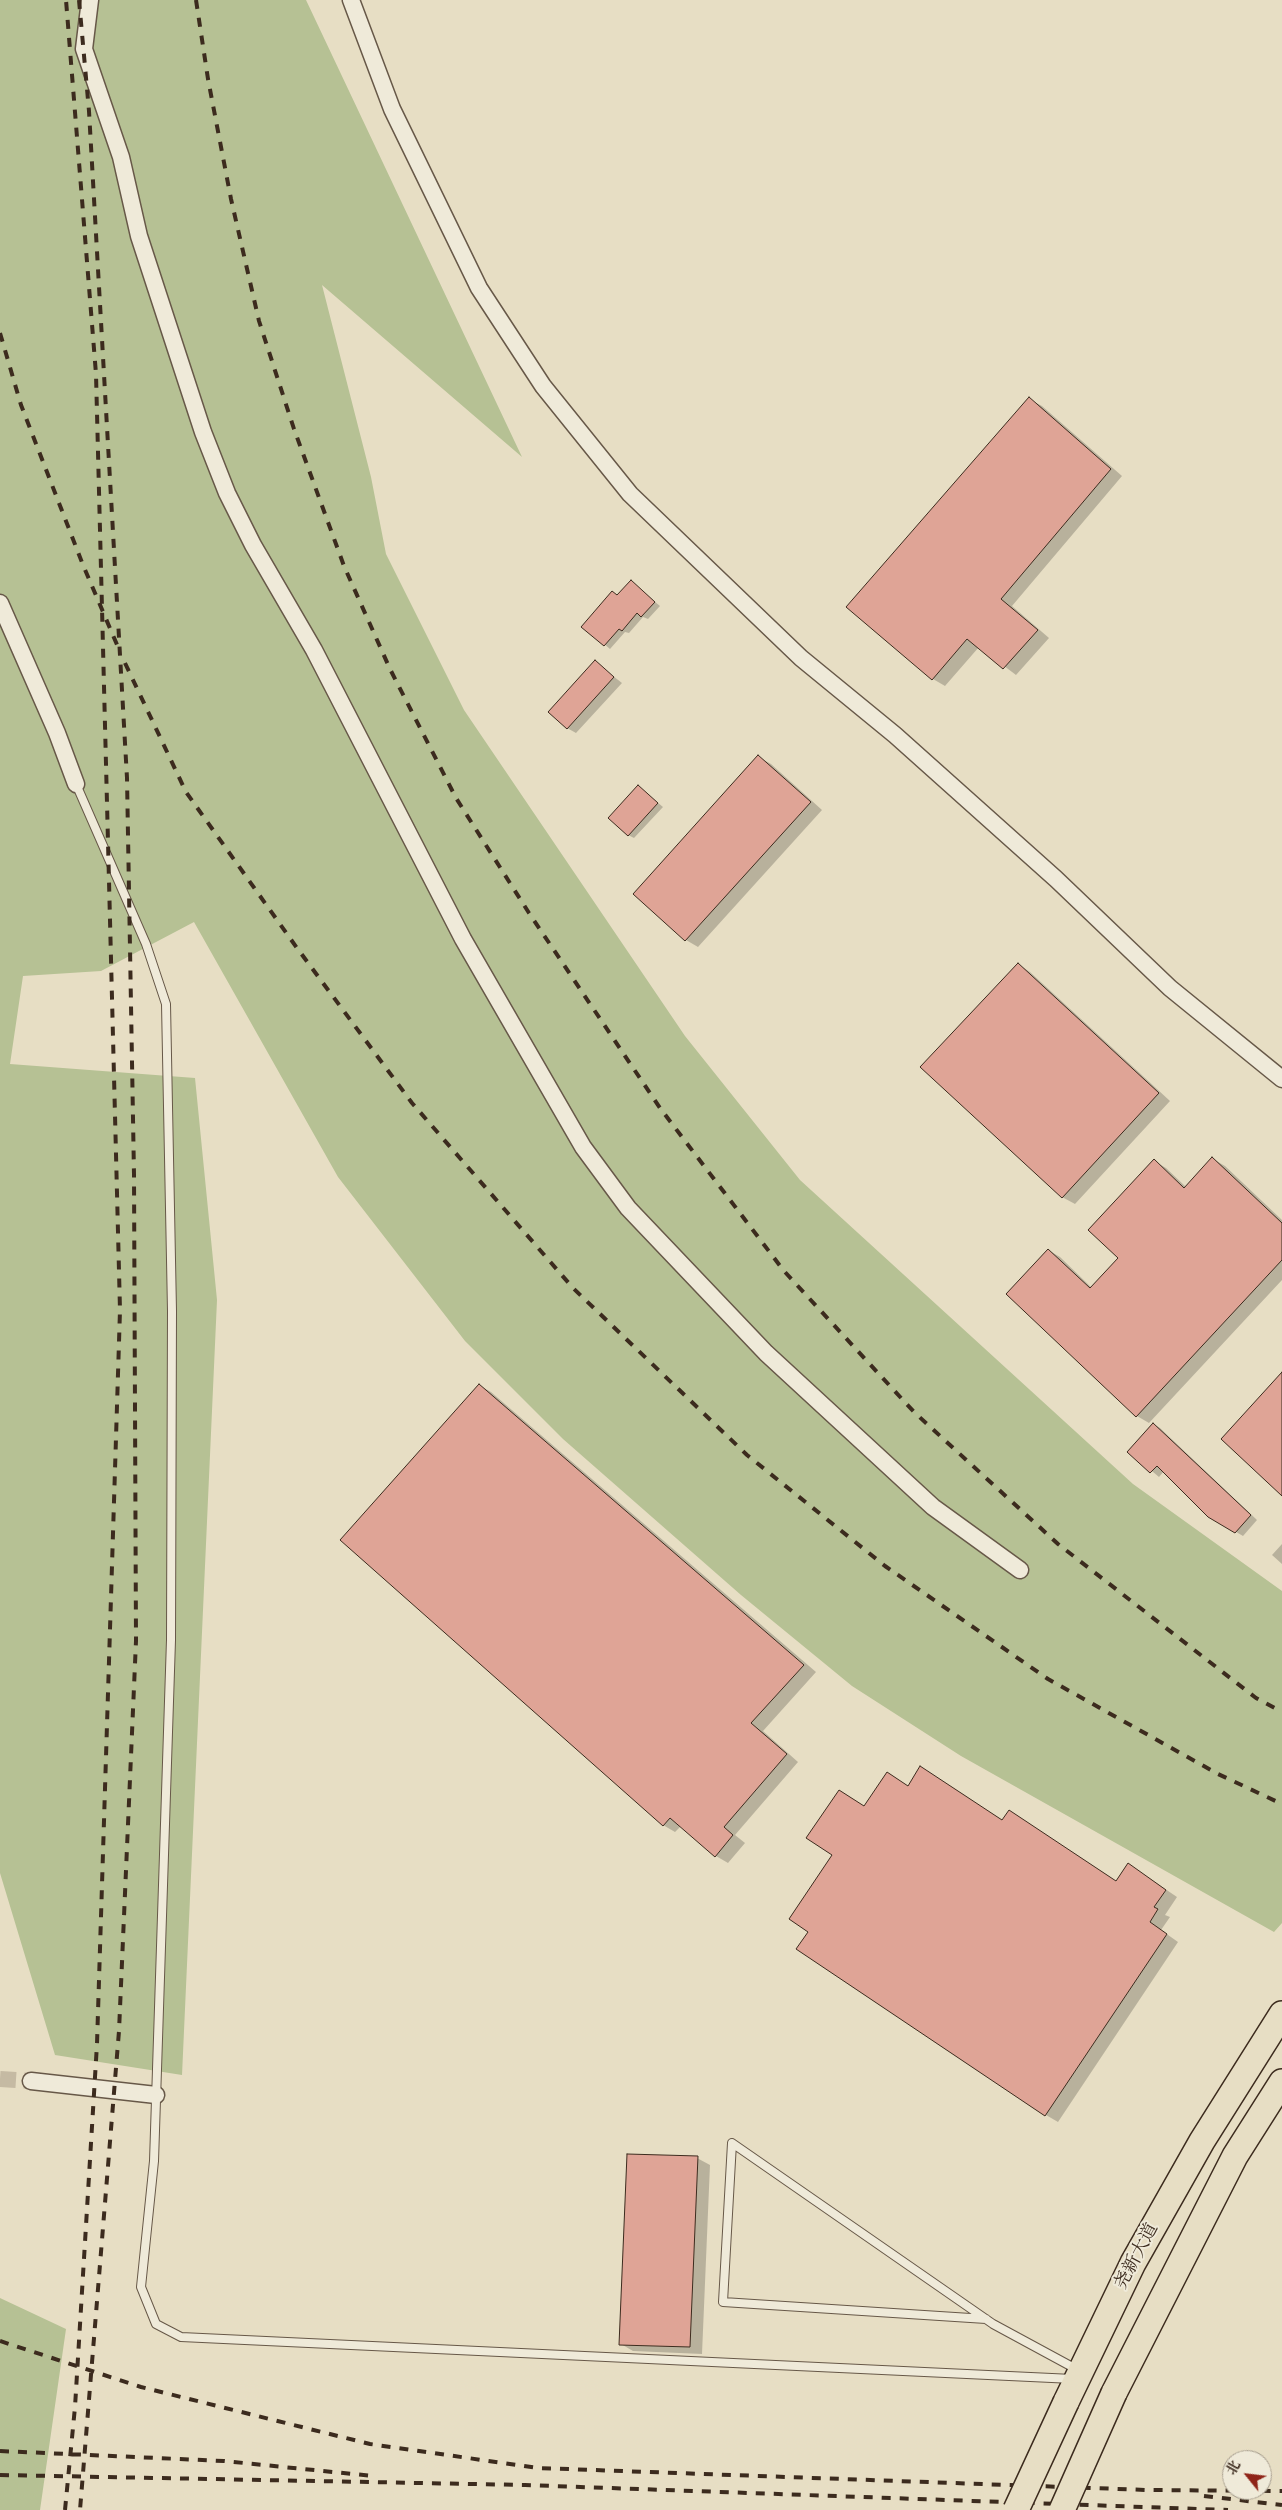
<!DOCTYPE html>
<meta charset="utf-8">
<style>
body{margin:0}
#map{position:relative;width:1282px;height:2510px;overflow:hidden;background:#e7dec4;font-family:Vollkorn,"Noto Serif SC",serif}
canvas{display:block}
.north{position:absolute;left:1222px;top:2450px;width:50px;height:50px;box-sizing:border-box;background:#efead9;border:1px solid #a79e8e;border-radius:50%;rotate:299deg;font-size:14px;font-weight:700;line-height:20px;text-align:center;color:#3c2b1e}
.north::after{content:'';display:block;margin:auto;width:18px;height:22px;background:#8f2418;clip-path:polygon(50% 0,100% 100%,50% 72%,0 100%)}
</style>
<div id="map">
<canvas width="1282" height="2510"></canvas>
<div class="north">北</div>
</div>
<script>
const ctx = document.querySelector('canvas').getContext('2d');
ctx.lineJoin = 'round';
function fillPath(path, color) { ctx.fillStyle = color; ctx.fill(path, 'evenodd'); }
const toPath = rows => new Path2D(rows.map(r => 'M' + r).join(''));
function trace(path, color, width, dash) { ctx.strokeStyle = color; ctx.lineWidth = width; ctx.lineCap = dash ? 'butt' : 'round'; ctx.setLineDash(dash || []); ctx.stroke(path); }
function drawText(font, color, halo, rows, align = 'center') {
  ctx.font = font + ' Vollkorn,"Noto Serif SC",serif'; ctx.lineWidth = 4; ctx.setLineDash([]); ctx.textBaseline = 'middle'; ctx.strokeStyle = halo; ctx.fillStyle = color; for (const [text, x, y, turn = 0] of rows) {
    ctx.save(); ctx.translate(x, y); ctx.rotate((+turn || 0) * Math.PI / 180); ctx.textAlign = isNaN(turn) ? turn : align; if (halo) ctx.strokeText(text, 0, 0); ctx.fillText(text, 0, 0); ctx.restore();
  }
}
fillPath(toPath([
 [0,0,306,0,522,457,322,285,371,477,386,554,464,710,685,1036,800,1180,1133,1484,1282,1591,1282,1923,1274,1932,961,1756,852,1686,741,1595,563,1439,465,1341,338,1177,194,922,101,971,23,976,10,1064,195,1078,217,1300,182,2075,55,2055,0,1873],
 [0,2298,66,2329,40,2510,0,2510]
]), '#b6c194');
fillPath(toPath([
 [1029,399,1042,406,1122,476,1012,606,1049,638,1016,675,979,647,945,686,933,679],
 [631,582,660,606,648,619,643,617,629,633,625,632,610,649,583,626],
 [595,662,622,683,576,733,567,728],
 [759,757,771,764,822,810,698,947,686,940,635,894],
 [639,787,663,807,634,838,628,835],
 [1018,964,1030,972,1170,1101,1075,1204,1062,1197],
 [1213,1159,1225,1166,1282,1220,1282,1280,1149,1423,1137,1416,1048,1250,1060,1257,1092,1288,1120,1258,1154,1161,1166,1168,1186,1187],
 [479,1385,491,1392,816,1672,763,1731,798,1762,735,1835,745,1843,728,1863,716,1856,681,1826,675,1832,663,1825],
 [1153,1424,1160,1428,1257,1520,1243,1536,1209,1516,1164,1471,1159,1477,1128,1451],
 [1282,1544,1282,1564,1272,1555],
 [909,1787,1002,1821,1117,1882,1140,1872,1177,1897,1165,1915,1170,1917,1161,1930,1178,1942,1058,2122,1046,2115,810,1932,833,1855,865,1807],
 [697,2158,710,2165,702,2354,633,2351,621,2344]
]), '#0003');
const building = toPath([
 [1029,397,1111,469,1001,599,1038,630,1003,669,967,639,932,680,846,607,1029,397],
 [631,580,655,602,641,617,637,613,622,631,619,629,604,646,581,627,612,591,617,595,631,580],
 [595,660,614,677,567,729,548,712,595,660],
 [758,755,811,802,685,941,633,894,758,755],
 [638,785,658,803,628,836,608,818,638,785],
 [1018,963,1159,1093,1062,1198,920,1067,1018,963],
 [1212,1157,1282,1223,1282,1260,1136,1417,1006,1294,1048,1249,1090,1288,1118,1258,1088,1230,1154,1159,1184,1188,1212,1157],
 [1282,1372,1282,1496,1221,1439,1282,1372],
 [479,1384,804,1665,751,1723,787,1754,724,1827,733,1835,715,1857,670,1818,663,1826,340,1540,479,1384],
 [1153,1423,1251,1515,1235,1533,1208,1517,1157,1466,1150,1473,1127,1452,1153,1423],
 [920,1766,1002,1820,1009,1810,1116,1881,1128,1863,1166,1890,1154,1907,1158,1909,1150,1922,1167,1934,1045,2116,796,1949,808,1932,789,1919,832,1855,806,1838,839,1790,864,1806,887,1772,908,1786,920,1766],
 [627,2154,698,2156,690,2347,619,2345,627,2154]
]);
fillPath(building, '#dfa496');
trace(building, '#3c2b1e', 1);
trace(toPath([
 [0,2079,31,2081]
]), '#c5baa3', 16, [16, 8]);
const lane = toPath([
 [76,784,146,944,166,1004,172,1311,171,1640,154,2161,141,2287,156,2324,181,2337,1073,2379],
 [986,2319,723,2302,732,2143,993,2324,1078,2370]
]);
const street = toPath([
 [90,0,84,49,121,157,139,236,203,432,227,493,253,545,314,650,463,939,583,1147,628,1208,766,1353,933,1507,1020,1570],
 [351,0,392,109,479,288,543,386,630,494,801,658,895,735,1056,879,1170,988,1282,1079],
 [0,603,57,733,76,784],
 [31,2081,156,2095]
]);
const primary = toPath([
 [1114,2393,1235,2156,1282,2082],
 [1066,2402,1133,2263,1202,2141,1282,2014]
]);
trace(lane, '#675848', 10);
trace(street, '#675848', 19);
trace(primary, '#3c2b1e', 28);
trace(lane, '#efead9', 8);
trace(street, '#efead9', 16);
trace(primary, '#e7dec4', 25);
trace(toPath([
 [79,0,89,111,127,778,134,1175,136,1641,119,2031,80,2510],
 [196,0,208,79,231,199,259,321,294,429,344,566,390,669,456,798,529,913,660,1108,784,1271,914,1412,1058,1544,1256,1698,1282,1712],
 [0,333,21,405,83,565,118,647],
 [125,663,186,792,297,948,412,1103,573,1288,747,1455,885,1566,1048,1679,1218,1774,1282,1804],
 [0,2341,141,2387,370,2444,538,2468,1147,2490,1282,2491],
 [0,2451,224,2461,373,2476],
 [0,2475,525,2485,1228,2510],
 [1204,2496,1282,2505],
 [65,2510,75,2407,97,2044,120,1310,96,374,66,0]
]), '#3c2b1e', 4, [9, 9]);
const primaryBridge = toPath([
 [1016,2510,1066,2402],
 [1062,2510,1114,2393]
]);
trace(primaryBridge, '#3c2b1e', 28, []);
trace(primaryBridge, '#e7dec4', 25);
drawText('18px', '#3c2b1e', '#efead9', [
 ["尧新大道",1138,2257,-62]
]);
</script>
